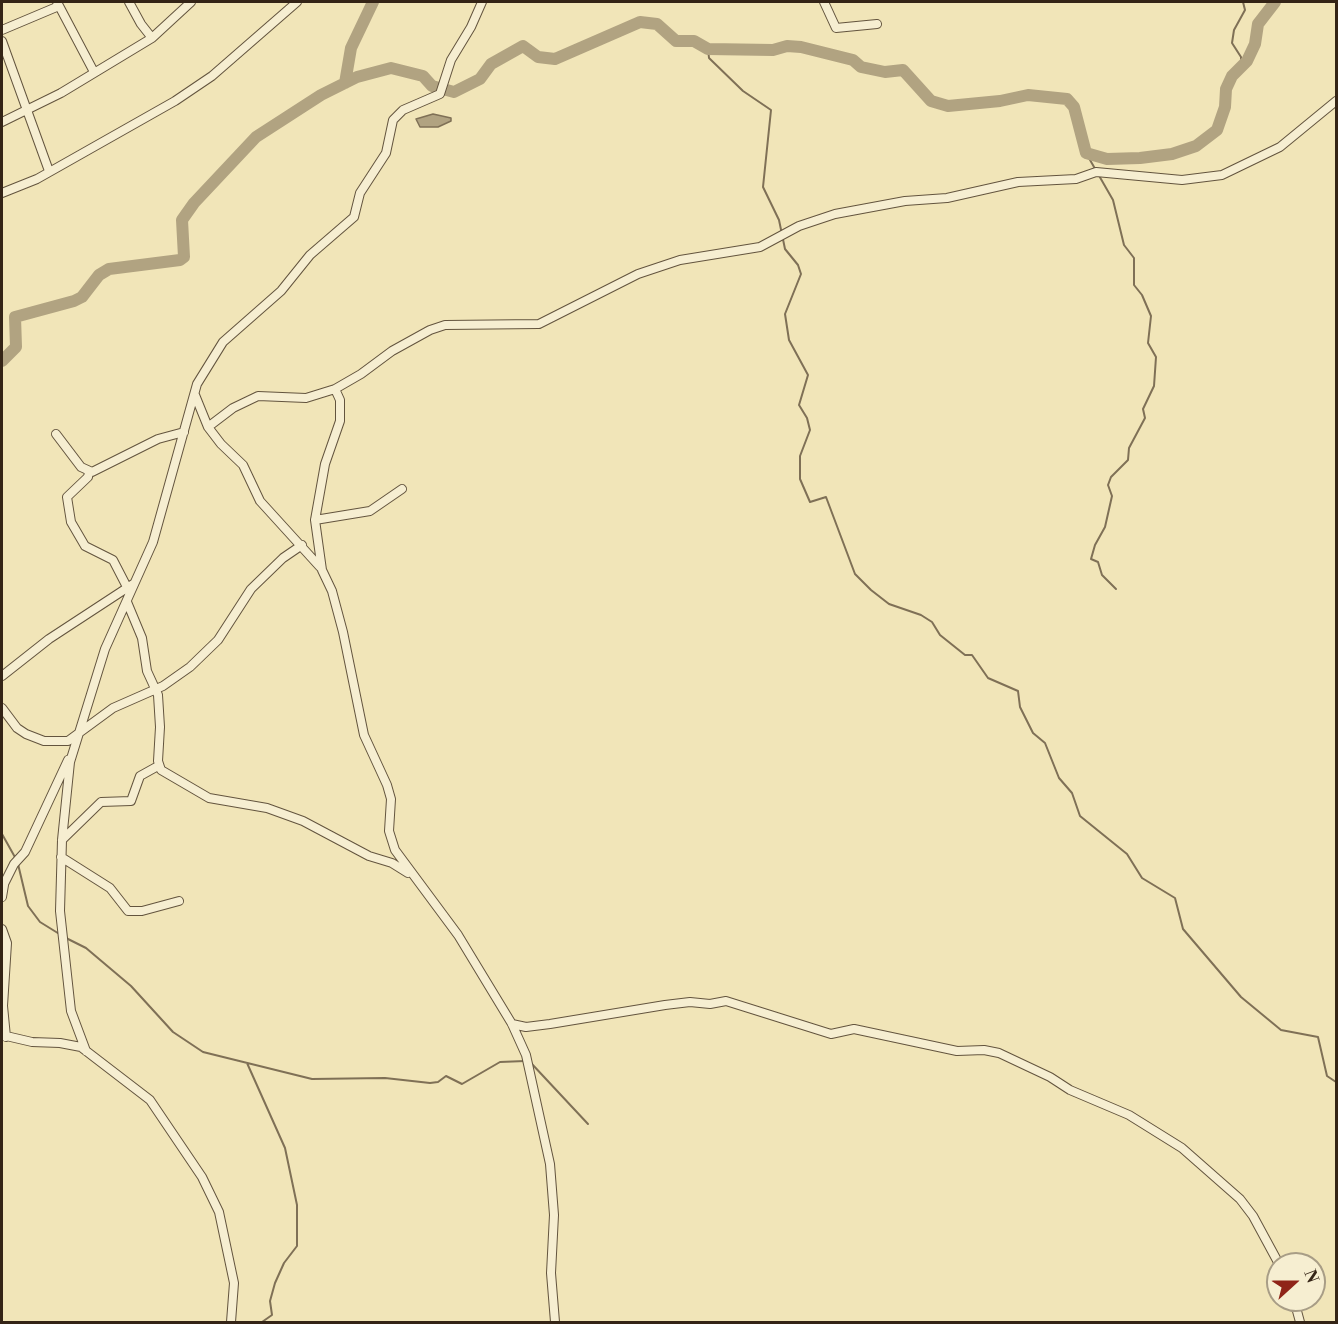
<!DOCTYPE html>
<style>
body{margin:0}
#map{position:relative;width:1338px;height:1324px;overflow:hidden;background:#f1e5b8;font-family:"Libre Bodoni",serif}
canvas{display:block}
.frame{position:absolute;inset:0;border:3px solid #342416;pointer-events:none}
.north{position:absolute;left:1266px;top:1252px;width:60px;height:60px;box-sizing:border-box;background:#f6eed1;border:2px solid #a89d86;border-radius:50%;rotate:69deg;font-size:16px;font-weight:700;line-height:24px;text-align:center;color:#342416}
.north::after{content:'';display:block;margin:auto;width:21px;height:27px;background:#8f2418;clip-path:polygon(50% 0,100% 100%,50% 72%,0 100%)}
</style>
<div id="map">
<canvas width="1338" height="1324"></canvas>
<div class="frame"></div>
<div class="north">N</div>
</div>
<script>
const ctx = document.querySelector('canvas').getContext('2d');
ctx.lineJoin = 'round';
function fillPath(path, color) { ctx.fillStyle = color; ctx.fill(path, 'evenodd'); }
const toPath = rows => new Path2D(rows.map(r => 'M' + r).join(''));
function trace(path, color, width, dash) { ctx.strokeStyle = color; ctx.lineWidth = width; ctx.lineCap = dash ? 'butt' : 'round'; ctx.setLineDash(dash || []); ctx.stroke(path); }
const water = toPath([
 [433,114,451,118,451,121,438,127,420,127,416,119,433,114]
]);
fillPath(water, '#b1a381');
trace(water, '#7f7056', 1.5);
trace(toPath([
 [708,49,709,58,743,91,771,110,763,187,779,220,785,249,798,265,801,274,785,314,789,340,808,375,799,405,807,418,810,430,800,456,800,479,810,502,826,497,855,574,871,590,889,604,921,615,932,622,940,635,965,655,972,655,988,678,1018,691,1020,707,1033,733,1045,743,1059,778,1072,793,1080,816,1127,854,1142,878,1175,898,1183,929,1241,997,1281,1030,1318,1037,1327,1076,1336,1082],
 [1241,67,1241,57,1232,43,1234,30,1245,10,1243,2],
 [1086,153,1113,200,1124,245,1134,258,1134,285,1142,295,1151,316,1148,343,1156,357,1154,386,1143,409,1145,418,1129,448,1128,460,1111,477,1108,485,1112,496,1105,527,1095,545,1091,559,1098,562,1102,575,1116,589],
 [2,834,16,859],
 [18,864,28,906,40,922,61,935],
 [66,938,86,948,131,986,173,1032,203,1052,312,1079,385,1078,430,1083,438,1082,446,1076,462,1084,500,1062,525,1061],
 [247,1063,285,1148,297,1205,297,1246,284,1263,275,1283,270,1301,272,1315,262,1322],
 [531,1063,588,1124]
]), '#7f7056', 2);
trace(toPath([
 [345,83,351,48,373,2],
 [2,361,16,347,15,317,74,301,82,297,99,275,109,269,180,260,184,257,182,220,194,203,256,137,321,95,357,77,391,68,423,76,432,86,454,92,480,79,491,64,523,46,538,57,555,59,640,22,657,24,676,41,694,41,708,49,773,50,787,46,801,47,853,60,861,67,885,72,903,70,931,101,948,106,1000,101,1028,95,1067,99,1074,107,1086,153,1107,159,1140,158,1172,154,1196,146,1217,130,1225,107,1226,89,1232,76,1247,61,1255,44,1258,24,1275,2]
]), '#b1a381', 12);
const minor = toPath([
 [57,2,94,72],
 [129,2,141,24,152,38],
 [824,2,836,28,877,24],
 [2,30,59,6],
 [2,41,49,171],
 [2,122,61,93,152,38,191,2],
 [2,193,37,179,175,101,212,76,297,2],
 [335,389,340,400,340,421,325,464,315,520,322,570,332,591,343,632,364,735,387,785,391,799,389,831,395,850,458,935,512,1024,526,1055,550,1164,554,1215,551,1273,555,1322],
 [195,395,208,427,221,444,243,465,260,501,320,567],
 [208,427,233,408,258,396,306,398,335,389,361,374,392,351,430,330,445,325,539,324,638,274,680,260,760,247,799,226,835,214,905,201,947,198,1018,182,1076,179,1096,172,1182,180,1222,175,1280,147,1336,101],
 [56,434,81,467,92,472,158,439,184,432],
 [89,472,88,477,67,497,71,522,85,546,113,560,128,589],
 [315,520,370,511,402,489],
 [127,602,142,638,147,671,158,695,160,727,158,761,161,770,209,798,267,808,303,821,369,856,392,863,408,873],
 [2,676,49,639,133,584],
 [2,708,17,728,26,734,44,741,68,741,113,708,163,686,190,667,218,640,251,589,283,558,302,545],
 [62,840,101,802,131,801,140,776,158,766],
 [61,857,110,888,128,911,142,911,179,901],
 [2,888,14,864,25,852,68,760],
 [2,897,4,885],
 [2,929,7,943,3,1006,6,1037],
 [512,1024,526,1027,550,1024,665,1005,690,1002,710,1004,726,1001,831,1034,854,1029,957,1051,984,1050,999,1053,1050,1077,1070,1090,1129,1115,1182,1148,1240,1199,1253,1216,1279,1264],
 [2,1035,32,1042,60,1043,81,1047,150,1100,202,1177,219,1212,234,1283,231,1322],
 [86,1051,71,1011,60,911,62,840,70,762,105,649,153,542,197,384,223,342,281,291,310,255,354,217,360,193,386,153,393,120,403,110,440,94,451,60,471,27,482,2],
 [1294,1300,1300,1322]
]);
trace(minor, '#63543e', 10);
trace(minor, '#f6eed1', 8);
</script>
